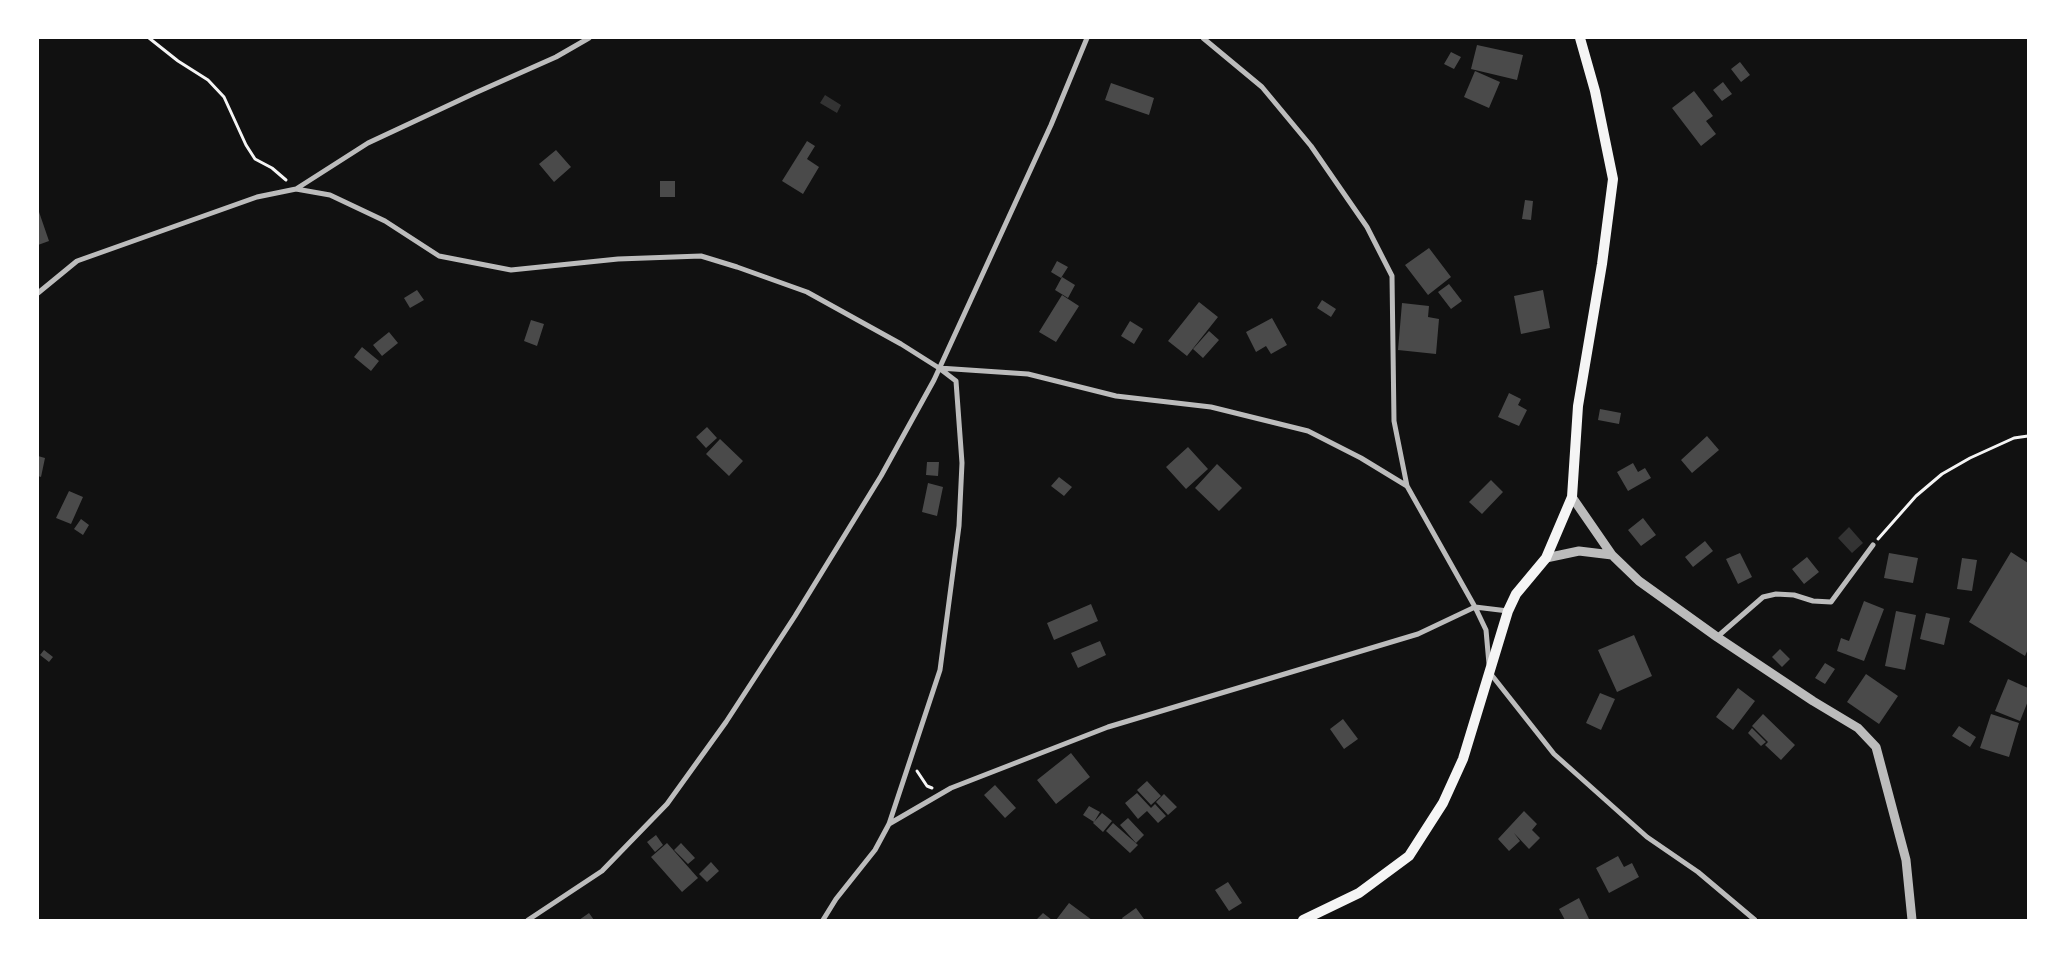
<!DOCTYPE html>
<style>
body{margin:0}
#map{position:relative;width:2066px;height:958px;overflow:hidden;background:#111;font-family:Raleway,sans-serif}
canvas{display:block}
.frame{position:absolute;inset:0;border:39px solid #fff;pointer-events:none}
</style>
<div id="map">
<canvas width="2066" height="958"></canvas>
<div class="frame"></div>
</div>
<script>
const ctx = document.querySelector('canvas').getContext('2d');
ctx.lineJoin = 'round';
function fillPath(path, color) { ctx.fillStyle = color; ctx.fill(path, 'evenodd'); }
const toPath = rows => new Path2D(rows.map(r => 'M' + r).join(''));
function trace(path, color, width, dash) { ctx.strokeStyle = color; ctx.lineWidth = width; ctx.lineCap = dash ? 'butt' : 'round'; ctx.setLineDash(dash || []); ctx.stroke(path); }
fillPath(toPath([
 [825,95,841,105,837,113,820,103],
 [1849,527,1863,543,1852,553,1838,538]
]), '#333');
fillPath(toPath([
 [1477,45,1523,55,1517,80,1471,69],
 [1451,52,1461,57,1454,69,1444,64],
 [1740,62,1750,75,1741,82,1731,69],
 [1475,71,1500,82,1489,108,1464,97],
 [1723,82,1732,94,1722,101,1713,90],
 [1111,83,1154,98,1149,115,1105,100],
 [1694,91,1713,116,1706,121,1716,134,1701,146,1672,108],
 [807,141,815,146,807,159,819,167,803,194,782,181],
 [556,150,571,167,554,182,539,164],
 [660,181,675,181,675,197,660,197],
 [1525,200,1533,201,1531,220,1522,219],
 [38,209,49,241,38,245],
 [1429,248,1451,277,1428,295,1405,265],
 [1057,261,1068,267,1061,278,1051,272],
 [1062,277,1075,285,1068,298,1055,290],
 [1449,284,1462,301,1451,309,1438,292],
 [417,290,424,300,410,308,404,298],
 [1543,290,1550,328,1521,334,1514,296],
 [1062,295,1079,306,1056,342,1039,332],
 [1322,300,1336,309,1331,317,1317,308],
 [1199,302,1218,317,1187,356,1168,341],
 [1402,303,1429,306,1428,317,1439,319,1436,354,1398,350],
 [1272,318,1287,345,1271,354,1266,346,1256,352,1246,332],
 [531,320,544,324,537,346,524,341],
 [1130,321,1143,329,1134,344,1121,336],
 [1209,331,1219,340,1203,358,1193,349],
 [389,332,398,343,382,356,373,345],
 [362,347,379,361,371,371,354,357],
 [1509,393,1521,399,1518,405,1527,410,1519,426,1498,417],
 [1600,409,1621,413,1619,424,1598,420],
 [707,427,717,438,706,448,696,437],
 [1707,436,1719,450,1692,473,1681,460],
 [720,439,743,461,729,476,706,454],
 [1188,447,1208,469,1186,489,1166,467],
 [38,456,45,458,41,477,38,476],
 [927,462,939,462,938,476,926,475],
 [1633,463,1638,472,1645,468,1651,478,1628,491,1617,472],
 [1217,464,1242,488,1219,511,1195,488],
 [1059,477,1072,487,1064,496,1051,486],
 [1491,480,1503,492,1482,514,1469,502],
 [928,483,943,487,937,516,922,512],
 [69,491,83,497,71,524,56,518],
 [1643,518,1656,535,1641,546,1628,530],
 [81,519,89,525,83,535,74,529],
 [1705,541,1713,551,1693,567,1685,557],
 [2011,552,2028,563,2028,649,2025,656,1969,622],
 [1740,553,1752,577,1738,584,1726,559],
 [1889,553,1918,558,1913,583,1884,578],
 [1807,557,1819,572,1804,584,1792,569],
 [1962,558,1977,560,1972,591,1957,589],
 [1864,601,1884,609,1864,661,1837,651,1841,638,1849,641],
 [1091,604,1098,621,1054,640,1047,623],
 [1896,611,1916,615,1905,670,1885,666],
 [1926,613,1950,618,1944,645,1920,639],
 [1634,635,1652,676,1617,692,1598,650],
 [1100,641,1106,655,1078,668,1071,653],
 [1780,649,1790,659,1782,667,1772,657],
 [44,650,53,657,49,662,40,655],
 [1825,663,1835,669,1825,684,1815,678],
 [1866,674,1898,696,1879,724,1847,702],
 [2008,679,2028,688,2028,701,2020,721,1995,711],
 [1738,688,1755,701,1733,730,1716,717],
 [1600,693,1615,699,1601,730,1586,723],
 [1763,714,1795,745,1781,760,1765,745,1768,742,1752,726],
 [1991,714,2019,723,2009,757,1980,748],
 [1343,719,1358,739,1344,749,1330,729],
 [1959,726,1976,737,1970,747,1952,736],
 [1752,728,1766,742,1761,746,1748,733],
 [1071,753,1090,777,1056,804,1037,780],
 [1147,781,1161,796,1151,805,1137,790],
 [995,785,1016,808,1005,818,984,795],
 [1137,793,1151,808,1155,804,1166,816,1158,823,1147,811,1138,819,1125,803],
 [1164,794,1177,807,1168,815,1156,802],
 [1089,806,1100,812,1094,822,1083,815],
 [1524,811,1537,824,1532,830,1540,838,1529,849,1514,833,1520,841,1509,851,1498,839],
 [1102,813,1112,821,1103,832,1093,823],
 [1128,818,1144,835,1136,843,1120,825],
 [1113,823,1138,845,1130,853,1106,831],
 [656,835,663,845,655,852,647,842],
 [667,843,698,878,682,892,651,857],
 [681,843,695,858,688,864,674,850],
 [1618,856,1624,867,1632,863,1639,877,1609,893,1596,868],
 [711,862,719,871,707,882,699,874],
 [1228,882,1242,903,1229,911,1215,890],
 [1579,898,1589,919,1565,920,1559,909],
 [1069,903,1092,920,1056,920],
 [1136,908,1144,919,1142,920,1123,920,1122,918],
 [589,913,594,920,579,920],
 [1043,913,1052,920,1036,920]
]), '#4a4a4a');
trace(toPath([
 [149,38,178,61,208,80,224,97,246,145,255,159,272,168,286,180],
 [1878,539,1916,496,1942,474,1970,458,2014,438,2028,436],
 [917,771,927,786,932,788]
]), '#f5f5f5', 3);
trace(toPath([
 [1203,38,1262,87,1311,146,1367,227,1392,276,1394,421,1407,486,1475,607,1508,611],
 [296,189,330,195,385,221,439,256,511,270,618,259,701,256,737,267,807,292,901,344,939,368,956,381,962,463,959,526,940,670,889,824,875,850,836,899,823,920],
 [38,293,77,261,257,197,296,189,368,143,475,93,556,57,589,38],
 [939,368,1028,374,1116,396,1211,407,1308,431,1361,458,1407,486],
 [1717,637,1763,597,1776,594,1794,595,1813,601,1831,602,1873,545],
 [1490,673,1554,754,1647,837,1698,872,1755,920],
 [889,824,951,788,1108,727,1418,634,1475,607,1486,630,1489,664],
 [528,920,602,871,667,804,726,722,795,616,881,476,934,380,1051,125,1087,38]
]), '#bcbcbc', 5);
trace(toPath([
 [1572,497,1612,555,1639,581,1717,637,1813,701,1858,728,1876,747,1906,860,1912,920],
 [1546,558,1579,551,1612,555]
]), '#bcbcbc', 9);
trace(toPath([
 [1303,920,1359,893,1409,856,1443,803,1463,759,1508,611,1516,594,1546,558,1572,497,1578,406,1602,264,1613,179,1595,91,1580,38]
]), '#f5f5f5', 10);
</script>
